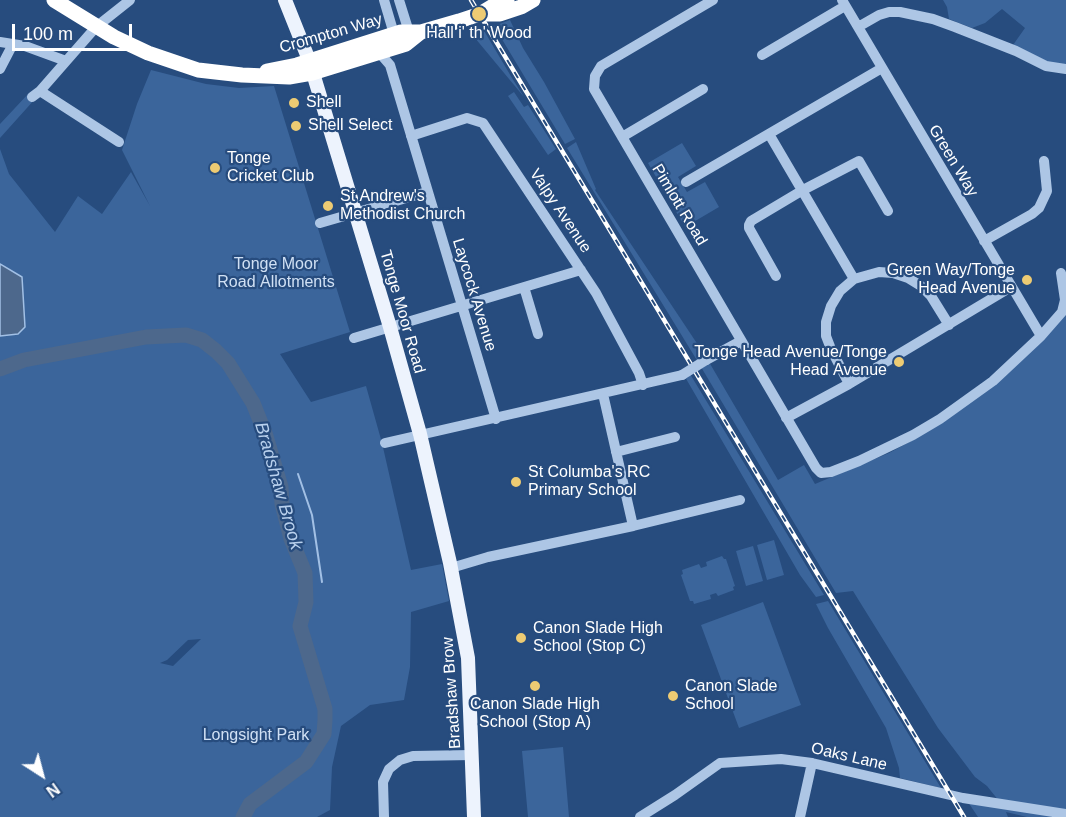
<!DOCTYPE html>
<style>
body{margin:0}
#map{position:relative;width:1066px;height:817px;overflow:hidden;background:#274c7e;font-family:Arial,sans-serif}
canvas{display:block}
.north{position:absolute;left:12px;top:745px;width:60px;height:60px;-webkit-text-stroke:4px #274c7e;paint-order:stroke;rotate:144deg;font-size:16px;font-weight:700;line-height:24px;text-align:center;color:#fff}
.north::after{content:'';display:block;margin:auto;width:21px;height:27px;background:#fff;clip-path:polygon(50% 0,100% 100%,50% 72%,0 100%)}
.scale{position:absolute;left:12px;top:24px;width:120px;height:27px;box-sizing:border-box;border:3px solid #fff;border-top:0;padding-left:8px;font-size:18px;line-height:21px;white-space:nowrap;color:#fff;-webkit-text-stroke:4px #274c7e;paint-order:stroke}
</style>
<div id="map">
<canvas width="1066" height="817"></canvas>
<div class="north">N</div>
<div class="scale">100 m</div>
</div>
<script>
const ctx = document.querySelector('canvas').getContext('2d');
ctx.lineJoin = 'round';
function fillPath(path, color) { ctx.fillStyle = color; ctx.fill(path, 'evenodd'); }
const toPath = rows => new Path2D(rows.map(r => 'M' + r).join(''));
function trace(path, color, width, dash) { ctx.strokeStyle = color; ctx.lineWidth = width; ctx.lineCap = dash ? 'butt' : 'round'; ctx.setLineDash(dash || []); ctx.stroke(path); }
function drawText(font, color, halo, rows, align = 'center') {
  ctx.font = font + ' Arial,sans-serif'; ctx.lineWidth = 4.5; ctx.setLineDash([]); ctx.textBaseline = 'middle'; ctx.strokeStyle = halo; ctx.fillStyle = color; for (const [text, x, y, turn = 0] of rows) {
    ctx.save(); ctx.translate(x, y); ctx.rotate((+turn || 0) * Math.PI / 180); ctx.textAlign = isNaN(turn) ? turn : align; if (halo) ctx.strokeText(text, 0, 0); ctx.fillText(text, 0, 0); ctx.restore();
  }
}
fillPath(toPath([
 [943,0,1066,0,1066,66,1047,63,1013,45,1025,28,1002,9,985,23,972,28,949,19,947,7],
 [510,20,523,48,544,82,575,139,565,144,494,26],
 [483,29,512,78,524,97,470,32],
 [151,70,206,84,239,88,274,86,350,332,280,354,311,402,366,386,382,443,411,570,442,564,449,601,411,612,410,667,404,700,370,705,341,726,332,767,330,810,317,817,0,817,0,336,18,334,22,277,0,264,0,149,9,174,55,232,78,196,102,214,131,172,150,206,122,150,137,104],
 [201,639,173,666,160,663,167,660,188,640],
 [514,92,524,107,528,105,556,149,548,155,508,96],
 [29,93,35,99,0,138,0,124],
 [576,142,596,189,595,190,706,357,698,362,567,148],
 [682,143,696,166,678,177,687,192,705,182,719,207,685,227,648,163],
 [1066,314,1066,817,1027,817,1006,812,1008,817,978,817,968,802,999,801,987,786,975,777,938,728,853,591,836,593,701,367,709,362,778,480,804,465,815,484,889,453,915,439],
 [690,374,824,595,816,597,800,575,685,377],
 [774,540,784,575,767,580,757,545],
 [753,546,763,581,746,586,736,551],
 [722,556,724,559,726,559,735,586,733,587,734,590,718,596,716,593,710,595,711,599,694,604,693,601,690,601,681,575,683,574,682,570,699,564,701,568,707,566,706,562],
 [828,601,941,788,900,778,899,768,886,728,828,628,816,604],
 [763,602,801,705,739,728,701,625],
 [563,747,569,817,528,817,522,751]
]), '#3b659b');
const water = toPath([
 [0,264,22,277,25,327,18,334,0,336,0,264]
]);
fillPath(water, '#4d688c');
trace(water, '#a2c0e5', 1.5);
trace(toPath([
 [298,474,312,515,322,582]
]), '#a2c0e5', 2);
trace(toPath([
 [0,369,24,360,146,337,186,335,202,340,216,351,228,363,253,403,265,433,281,487,282,504,291,539,305,573,306,602,300,626,325,709,325,720,324,734,306,762,250,804,243,817]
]), '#4d688c', 15);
trace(toPath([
 [384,0,394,34],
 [399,0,409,32],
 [713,0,601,66,595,76,594,89,816,468,821,473,831,472,859,461,913,435,940,419,993,381,1041,336,1062,312,1065,300,1061,273],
 [842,0,1041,336],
 [858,27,879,15,889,12,900,12,933,19,955,27,1016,51,1046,66,1066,69],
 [0,42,25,46,66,61],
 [376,49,390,65,496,419],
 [762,55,845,6],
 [0,69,13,44],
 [40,91,119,142],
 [32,97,40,91,96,27,130,0],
 [769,134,854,279],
 [411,136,467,118,483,123,596,293,639,373,643,385],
 [622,137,703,89],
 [686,182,882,68],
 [320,223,427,192],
 [984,241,1032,214,1039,208,1047,191,1044,161],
 [776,276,749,228,749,225,751,221,803,190,859,161,888,211],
 [524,287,538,334],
 [354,338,581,270],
 [706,360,741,341],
 [849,384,831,349,826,336,826,322,831,306,840,291,854,279,879,272,893,273,908,278,921,286,931,296,949,325],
 [603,394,633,526],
 [786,418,849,384,1011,287],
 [385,443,682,375],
 [616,452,675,437],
 [451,568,488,557,633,526,740,500],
 [384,817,383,782,389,769,400,760,413,756,472,755],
 [640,817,675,795,720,763,781,759,812,763,963,798,1066,814],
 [800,817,812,763]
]), '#adc6e5', 10);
trace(toPath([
 [285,0,309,60,390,327,420,434,450,563,468,658,474,817]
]), '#edf3fd', 14);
trace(toPath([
 [54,0,114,37,148,53,198,70,242,75,289,77,312,73,406,44,421,32],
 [480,14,500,14,521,7,533,0],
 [267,71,297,65,401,32,421,32,459,21,480,14,498,3,507,0]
]), '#fff', 15);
const rail = toPath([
 [471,0,964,817]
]);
trace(rail, '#fff', 4.5);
trace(rail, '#274c7e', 2, [7]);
trace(toPath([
 [682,375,706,360]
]), '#adc6e5', 10);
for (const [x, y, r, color] of [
 [479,14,8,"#edcb73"],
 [294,103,6,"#edcb73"],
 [296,126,6,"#edcb73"],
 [215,168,6,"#edcb73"],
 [328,206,6,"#edcb73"],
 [1027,280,6,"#edcb73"],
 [899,362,6,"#edcb73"],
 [516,482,6,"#edcb73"],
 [521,638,6,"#edcb73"],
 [535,686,6,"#edcb73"],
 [673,696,6,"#edcb73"]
]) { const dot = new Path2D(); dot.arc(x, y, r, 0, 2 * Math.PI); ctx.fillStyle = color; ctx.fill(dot); trace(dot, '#274c7e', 2); }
drawText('16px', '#fff', '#274c7e', [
 ["Crompton Way",331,34,-16],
 ["Green Way",953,161,59],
 ["Pimlott Road",679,205,59],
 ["Valpy Avenue",560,211,56],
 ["Laycock Avenue",474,295,73],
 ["Tonge Moor Road",402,312,74],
 ["Bradshaw Brow",452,693,-94],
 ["Oaks Lane",849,757,13]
]);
drawText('16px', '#fff', '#274c7e', [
 ["Hall i' th' Wood",479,34,"center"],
 ["Shell",306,103],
 ["Shell Select",308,126],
 ["Tonge",227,159],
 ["Cricket Club",227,177],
 ["St Andrew's",340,197],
 ["Methodist Church",340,215],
 ["Green Way/Tonge",1015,271,"right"],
 ["Head Avenue",1015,289,"right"],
 ["Tonge Head Avenue/Tonge",887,353,"right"],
 ["Head Avenue",887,371,"right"],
 ["St Columba's RC",528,473],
 ["Primary School",528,491],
 ["Canon Slade High",533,629],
 ["School (Stop C)",533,647],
 ["Canon Slade",685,687],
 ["School",685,705],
 ["Canon Slade High",535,705,"center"],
 ["School (Stop A)",535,723,"center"]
], 'left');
drawText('16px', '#d0e0f4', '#274c7e', [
 ["Tonge Moor",276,265],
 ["Road Allotments",276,283],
 ["Longsight Park",256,736]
]);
drawText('italic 18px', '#b8d0ed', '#274c7e', [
 ["Bradshaw Brook",278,486,74]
]);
</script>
